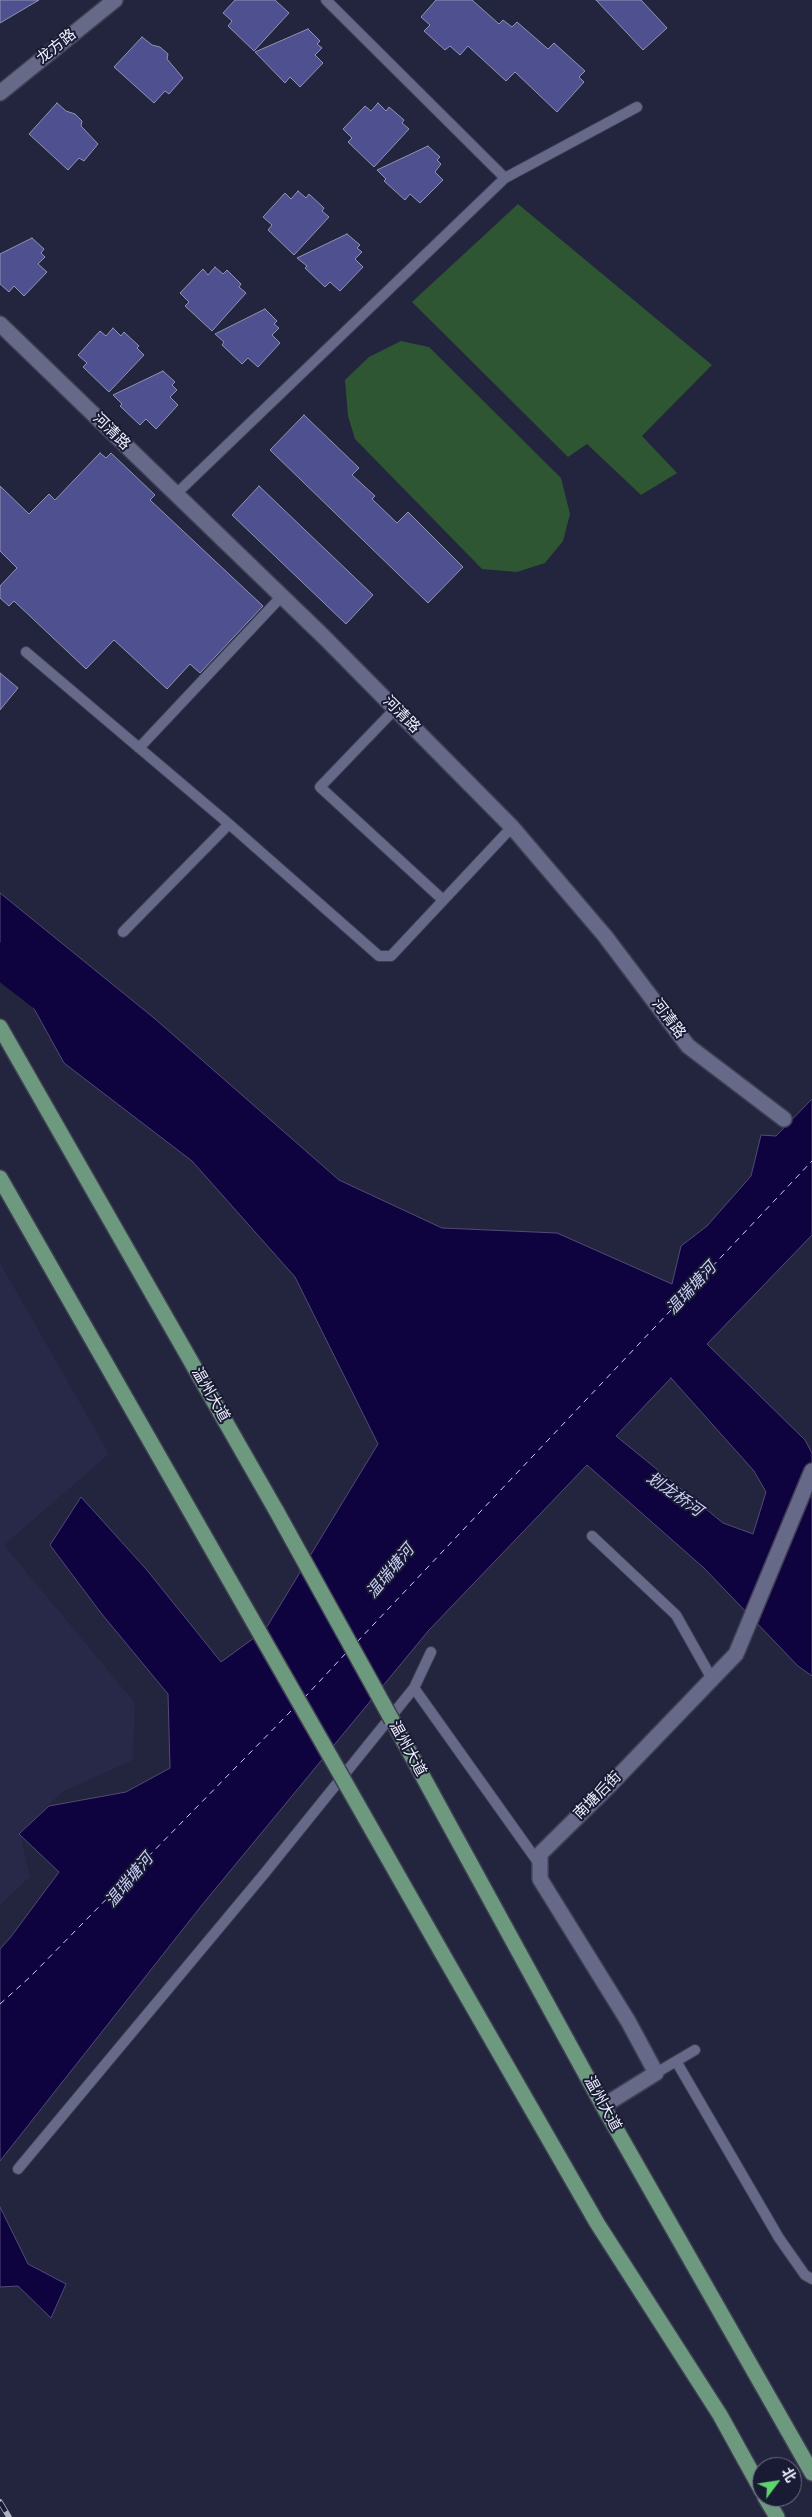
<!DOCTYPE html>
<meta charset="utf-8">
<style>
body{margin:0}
#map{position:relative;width:812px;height:2517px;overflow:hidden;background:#23243d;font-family:"Roboto Condensed","Noto Sans SC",sans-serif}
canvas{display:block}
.north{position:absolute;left:752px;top:2457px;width:50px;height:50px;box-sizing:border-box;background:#191a33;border:1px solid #6e7084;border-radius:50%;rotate:59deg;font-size:14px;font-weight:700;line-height:20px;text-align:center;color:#eef0fe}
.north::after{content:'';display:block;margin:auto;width:18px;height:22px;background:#5dd56d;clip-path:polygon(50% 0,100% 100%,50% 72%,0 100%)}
</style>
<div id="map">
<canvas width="812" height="2517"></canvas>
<div class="north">北</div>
</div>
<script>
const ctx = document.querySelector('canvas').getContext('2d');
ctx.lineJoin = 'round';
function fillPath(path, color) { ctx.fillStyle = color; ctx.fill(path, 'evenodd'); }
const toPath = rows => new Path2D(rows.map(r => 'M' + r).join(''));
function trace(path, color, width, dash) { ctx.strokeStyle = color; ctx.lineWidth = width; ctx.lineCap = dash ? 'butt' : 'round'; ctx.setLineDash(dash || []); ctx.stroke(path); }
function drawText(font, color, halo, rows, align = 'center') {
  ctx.font = font + ' "Roboto Condensed","Noto Sans SC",sans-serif'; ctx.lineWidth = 4; ctx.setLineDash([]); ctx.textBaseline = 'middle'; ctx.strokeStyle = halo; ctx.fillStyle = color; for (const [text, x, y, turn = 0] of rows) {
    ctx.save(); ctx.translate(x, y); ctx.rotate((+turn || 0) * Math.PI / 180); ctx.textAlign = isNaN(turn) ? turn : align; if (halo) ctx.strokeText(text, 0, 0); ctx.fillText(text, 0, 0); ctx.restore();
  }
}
fillPath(toPath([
 [0,1263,109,1454,4,1545,135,1703,133,1760,62,1792,20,1833,30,1877,0,1905]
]), '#282949');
fillPath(toPath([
 [518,204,712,365,642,436,677,473,641,495,587,444,568,457,412,302],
 [401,341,429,347,561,478,570,514,563,541,545,563,517,572,482,569,355,439,348,416,345,380,369,357]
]), '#2e5632');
const water = toPath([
 [0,893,154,1018,339,1180,442,1228,557,1233,672,1284,681,1246,707,1226,751,1176,761,1135,776,1136,812,1099,812,1235,707,1344,805,1440,812,1453,812,1676,798,1666,704,1568,587,1465,429,1630,202,1905,0,2161,0,1949,10,1938,59,1872,19,1834,49,1806,126,1792,170,1768,168,1694,101,1613,50,1545,81,1497,146,1569,221,1662,265,1630,378,1444,295,1277,192,1161,64,1063,0,947,0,893],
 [671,1378,754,1471,766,1492,753,1534,723,1523,616,1436,671,1378],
 [0,2207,28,2264,66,2284,51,2318,18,2286,0,2287,0,2207]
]);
fillPath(water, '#0f033f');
trace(water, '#524a78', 1);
trace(toPath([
 [0,960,49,998]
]), '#0f033f', 35);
trace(toPath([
 [357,1642,812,1161],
 [304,1698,347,1652],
 [0,2004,30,1977,294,1708]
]), '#ccd1f7', 1, [6, 5]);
const building = toPath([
 [0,0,39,0,0,23,0,0],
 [235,0,275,0,289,13,254,51,228,26,232,21,223,13,235,0],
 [436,0,472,0,499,24,503,20,512,27,517,22,548,49,554,43,585,71,579,77,584,82,557,112,515,72,506,81,468,46,460,55,450,46,445,50,424,31,430,25,421,17,436,0],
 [596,0,641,0,667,28,643,50,596,0],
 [308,29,320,41,317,44,322,48,315,55,323,63,300,87,290,77,285,83,255,52,308,29],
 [142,37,152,45,160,47,168,54,167,59,183,78,169,94,165,91,154,103,114,67,142,37],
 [57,103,66,111,75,114,82,121,81,126,98,144,84,161,79,158,68,170,29,134,57,103],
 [378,103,386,111,389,107,404,120,402,123,409,129,374,167,348,142,352,138,343,129,365,106,371,111,378,103],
 [428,146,440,157,437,160,441,164,435,172,443,180,420,203,410,194,405,200,384,181,386,179,377,170,428,146],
 [298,191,306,198,309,194,324,208,322,211,329,217,294,255,268,230,272,225,263,217,285,193,291,199,298,191],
 [347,234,360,245,357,248,362,252,355,259,363,267,340,291,330,282,325,287,305,268,307,266,297,258,347,234],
 [32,238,44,249,41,253,45,257,38,264,47,272,24,296,14,286,9,292,0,284,0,254,32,238],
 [215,267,223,274,227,270,241,284,239,287,246,293,212,331,185,306,189,302,180,293,203,269,208,275,215,267],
 [265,309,277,321,274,324,279,328,272,335,280,343,258,367,248,358,242,364,222,345,224,342,215,334,265,309],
 [113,328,121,336,124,332,139,346,137,348,144,355,109,392,83,367,87,363,78,355,100,331,106,336,113,328],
 [163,371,175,382,172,385,177,390,170,397,178,405,156,429,146,419,140,425,120,406,122,404,113,395,163,371],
 [304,415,359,468,352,475,375,496,372,499,397,523,408,512,463,567,428,603,270,450,304,415],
 [100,453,106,458,111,453,155,495,150,500,263,606,200,673,190,664,167,689,114,640,86,669,14,601,9,606,0,598,0,586,17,568,0,551,0,486,29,514,49,494,55,500,100,453],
 [259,486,373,595,346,624,232,515,259,486],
 [0,673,18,688,0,710,0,673]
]);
fillPath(building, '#4e5090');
trace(building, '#9194b4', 1);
const lane = toPath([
 [326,0,505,178,637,107],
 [175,495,505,178],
 [26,652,229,824,379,956,391,956,512,827],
 [395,709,320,787,443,900],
 [139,748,281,597],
 [123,932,229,824],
 [592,1536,676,1615,712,1679],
 [414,1688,540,1865],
 [676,2061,779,2238,805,2275,812,2279],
 [656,2073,695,2050],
 [18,2169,264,1874,414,1688,431,1652]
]);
const street = toPath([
 [0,324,323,636,512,827,605,936,688,1046,784,1119],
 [603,2106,656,2073,628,2021,540,1879,540,1854,609,1786,736,1654,812,1471]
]);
const secondary = toPath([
 [0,93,115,0]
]);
const primary = toPath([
 [0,1027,277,1512],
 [0,1178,338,1770],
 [392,1720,603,2106,812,2473],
 [442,1953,597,2223,720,2415,762,2491],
 [765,2497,777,2517]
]);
trace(lane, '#3e3e54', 12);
trace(street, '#3e3e54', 18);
trace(secondary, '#3e3e54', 18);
trace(primary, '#3e3e54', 18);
trace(lane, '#666987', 10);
trace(street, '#666987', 15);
trace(secondary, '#666987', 15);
trace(primary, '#6d997e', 15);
const rail = toPath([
 [0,2502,9,2517]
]);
trace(rail, '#afb1c2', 5.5);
trace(rail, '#191a33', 4, [11]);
const primaryBridge = toPath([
 [277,1512,392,1720],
 [338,1770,442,1953]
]);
trace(primaryBridge, '#3e3e54', 18, []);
trace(primaryBridge, '#6d997e', 15);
drawText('15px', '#eef0fe', '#191a33', [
 ["龙方路",57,47,-39],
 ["河清路",111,432,44],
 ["河清路",401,715,45],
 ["河清路",668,1019,53],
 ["温州大道",210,1395,60],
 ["温州大道",407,1749,61],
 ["南塘后街",598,1796,-45],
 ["温州大道",602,2104,61]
]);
drawText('italic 16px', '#ccd1f7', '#191a33', [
 ["温瑞塘河",692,1289,-47],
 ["划龙桥河",674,1495,35],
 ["温瑞塘河",391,1572,-50],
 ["温瑞塘河",130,1881,-50]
]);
</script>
